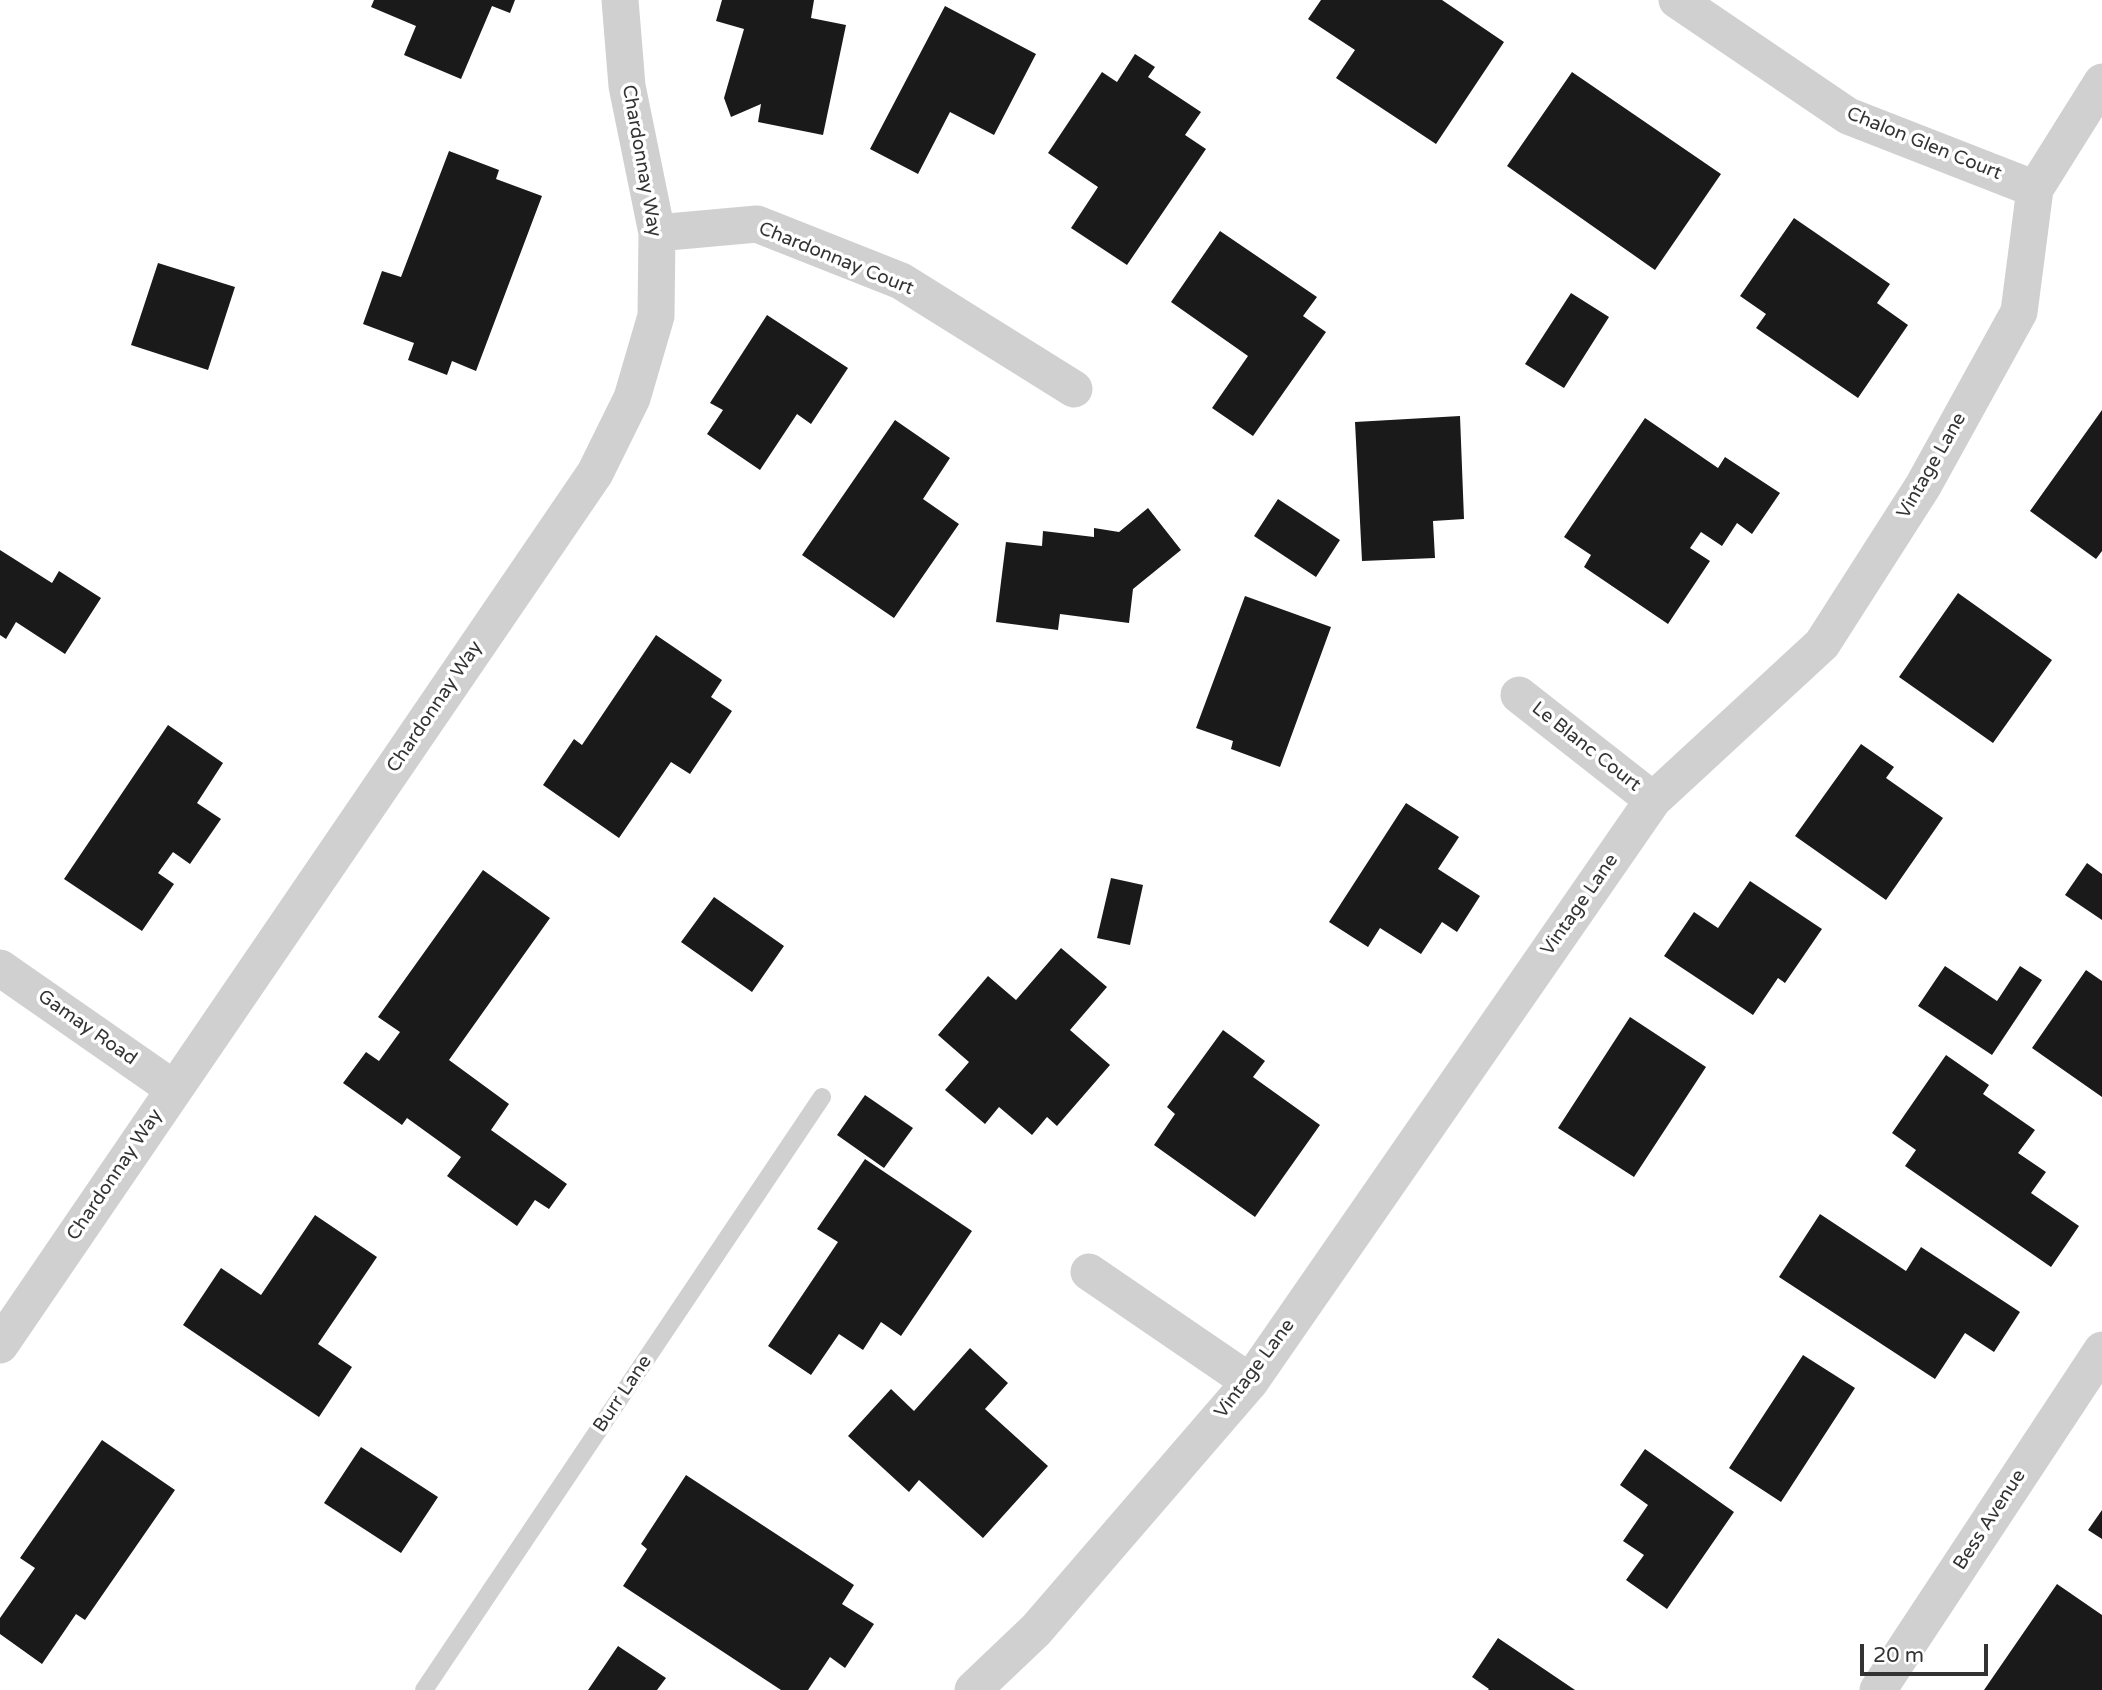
<!DOCTYPE html>
<style>
body{margin:0}
#map{position:relative;width:2102px;height:1690px;overflow:hidden;background:#fff;font-family:"Varela Round",sans-serif}
canvas{display:block}
.scale{position:absolute;left:1860px;top:1644px;width:128px;height:32px;box-sizing:border-box;border:4px solid #333;border-top:0;padding-left:9px;font-size:21px;line-height:24px;white-space:nowrap;color:#333;-webkit-text-stroke:5px #fff;paint-order:stroke}
</style>
<div id="map">
<canvas width="2102" height="1690"></canvas>
<div class="scale">20 m</div>
</div>
<script>
const ctx = document.querySelector('canvas').getContext('2d');
ctx.lineJoin = 'round';
function fillPath(path, color) { ctx.fillStyle = color; ctx.fill(path, 'evenodd'); }
const toPath = rows => new Path2D(rows.map(r => 'M' + r).join(''));
function trace(path, color, width, dash) { ctx.strokeStyle = color; ctx.lineWidth = width; ctx.lineCap = dash ? 'butt' : 'round'; ctx.setLineDash(dash || []); ctx.stroke(path); }
function drawText(font, color, halo, rows, align = 'center') {
  ctx.font = font + ' "Varela Round",sans-serif'; ctx.lineWidth = 7; ctx.setLineDash([]); ctx.textBaseline = 'middle'; ctx.strokeStyle = halo; ctx.fillStyle = color; for (const [text, x, y, turn = 0] of rows) {
    ctx.save(); ctx.translate(x, y); ctx.rotate((+turn || 0) * Math.PI / 180); ctx.textAlign = isNaN(turn) ? turn : align; if (halo) ctx.strokeText(text, 0, 0); ctx.fillText(text, 0, 0); ctx.restore();
  }
}
fillPath(toPath([
 [374,0,515,0,510,13,492,6,461,79,404,55,416,26,371,7],
 [722,0,814,0,811,18,846,25,823,135,758,122,761,104,731,117,724,98,744,29,716,21],
 [1321,0,1442,0,1504,42,1436,144,1336,78,1355,50,1308,19],
 [945,6,1036,54,994,135,950,112,918,174,870,149],
 [1135,54,1155,67,1148,77,1201,112,1185,135,1206,149,1127,265,1071,228,1098,187,1048,153,1102,72,1117,82],
 [1572,72,1721,174,1655,270,1507,166],
 [449,151,499,170,496,179,542,196,476,371,452,361,447,375,408,360,414,343,363,324,382,271,401,277],
 [1794,218,1890,284,1877,303,1908,325,1858,398,1756,328,1766,314,1740,296],
 [1220,231,1317,297,1303,316,1326,332,1253,436,1212,408,1248,356,1171,302],
 [158,263,235,287,208,370,131,345],
 [1571,293,1609,317,1564,388,1525,364],
 [767,315,848,368,811,424,797,414,760,470,707,434,723,410,710,403],
 [2102,410,2102,551,2096,559,2030,511],
 [1460,416,1464,519,1433,521,1435,558,1362,561,1355,422],
 [1645,418,1718,468,1725,457,1780,493,1752,534,1737,523,1722,546,1701,532,1690,548,1710,561,1668,624,1584,567,1591,555,1564,537],
 [895,420,950,458,923,499,959,524,894,618,802,555],
 [1278,499,1340,540,1316,577,1254,536],
 [1148,508,1181,550,1133,589,1129,623,1060,614,1058,630,996,622,1006,542,1042,546,1043,531,1094,537,1094,528,1119,532],
 [0,550,52,583,59,571,101,598,65,654,16,622,6,639,0,635],
 [1958,593,2052,660,1993,743,1899,677],
 [1245,596,1331,627,1280,767,1231,749,1233,741,1196,728],
 [656,635,722,680,711,697,732,711,690,774,671,762,619,838,543,785,574,739,582,745],
 [168,725,223,763,197,803,221,819,190,864,173,852,158,873,174,884,142,931,64,879],
 [1861,744,1894,767,1886,778,1943,818,1886,900,1795,836],
 [1406,803,1459,837,1438,869,1480,896,1457,932,1442,922,1421,954,1380,928,1368,947,1329,922],
 [2087,863,2102,874,2102,920,2065,895],
 [483,870,550,918,449,1060,509,1104,491,1130,567,1184,549,1209,535,1200,517,1226,447,1176,461,1157,407,1118,402,1125,343,1083,366,1052,379,1061,400,1032,378,1017],
 [1111,878,1143,885,1130,945,1097,938],
 [1750,881,1822,929,1785,983,1778,978,1753,1015,1664,956,1694,912,1718,928],
 [714,897,784,946,752,992,681,942],
 [1061,948,1107,987,1070,1030,1110,1065,1057,1126,1047,1117,1032,1135,999,1107,985,1124,945,1090,969,1062,938,1035,988,976,1016,1000],
 [1945,966,1997,1001,2020,966,2042,980,1992,1055,1918,1006],
 [2086,970,2102,981,2102,1097,2032,1048],
 [1630,1017,1706,1067,1634,1177,1558,1128],
 [1223,1030,1265,1061,1253,1077,1320,1125,1255,1217,1154,1145,1175,1114,1167,1107],
 [1946,1055,1989,1085,1983,1094,2035,1130,2018,1153,2046,1172,2031,1193,2079,1226,2051,1267,1905,1166,1916,1150,1892,1133],
 [865,1095,913,1128,884,1168,837,1135],
 [865,1159,972,1231,901,1336,881,1322,863,1350,839,1334,811,1375,768,1346,838,1242,817,1229],
 [1820,1214,1906,1271,1921,1247,2020,1312,1994,1352,1965,1333,1935,1379,1779,1277],
 [315,1215,377,1257,318,1344,352,1367,319,1417,183,1325,221,1268,261,1295],
 [970,1348,1008,1383,985,1409,1048,1466,983,1538,919,1480,909,1492,848,1436,891,1389,914,1411],
 [1803,1355,1855,1388,1781,1502,1729,1468],
 [102,1440,175,1490,85,1620,76,1614,42,1664,0,1634,0,1618,35,1568,20,1558],
 [361,1447,438,1497,401,1553,324,1503],
 [1645,1449,1734,1512,1667,1609,1626,1580,1644,1555,1623,1541,1648,1505,1620,1485],
 [686,1475,854,1585,842,1604,874,1624,845,1668,830,1657,808,1690,781,1690,623,1586,647,1549,641,1544],
 [2102,1510,2102,1539,2088,1530],
 [2057,1584,2102,1615,2102,1690,1984,1690],
 [1498,1638,1575,1690,1488,1690,1489,1689,1472,1677],
 [618,1646,666,1678,657,1690,588,1690]
]), '#1a1a1a');
trace(toPath([
 [424,1690,822,1097]
]), '#d0d0d0', 18);
trace(toPath([
 [1677,0,1848,116,2035,189],
 [657,233,757,224,901,281,1074,389],
 [1519,695,1653,800],
 [0,968,174,1089],
 [1089,1272,1250,1382],
 [0,1345,595,473,632,398,656,316,657,233,627,86,620,0],
 [973,1690,1036,1630,1250,1382,1653,800,1822,644,1923,486,2019,312,2035,189,2102,82],
 [1878,1690,2102,1350]
]), '#d0d0d0', 37);
drawText('19px', '#333', '#fff', [
 ["Chalon Glen Court",1924,144,22],
 ["Chardonnay Way",641,161,80],
 ["Chardonnay Court",836,259,22],
 ["Vintage Lane",1932,466,-60],
 ["Chardonnay Way",435,707,-56],
 ["Le Blanc Court",1586,747,38],
 ["Vintage Lane",1580,905,-55],
 ["Gamay Road",87,1028,35],
 ["Chardonnay Way",115,1175,-56],
 ["Vintage Lane",1255,1369,-53],
 ["Burr Lane",623,1394,-56],
 ["Bess Avenue",1990,1520,-57]
]);
</script>
